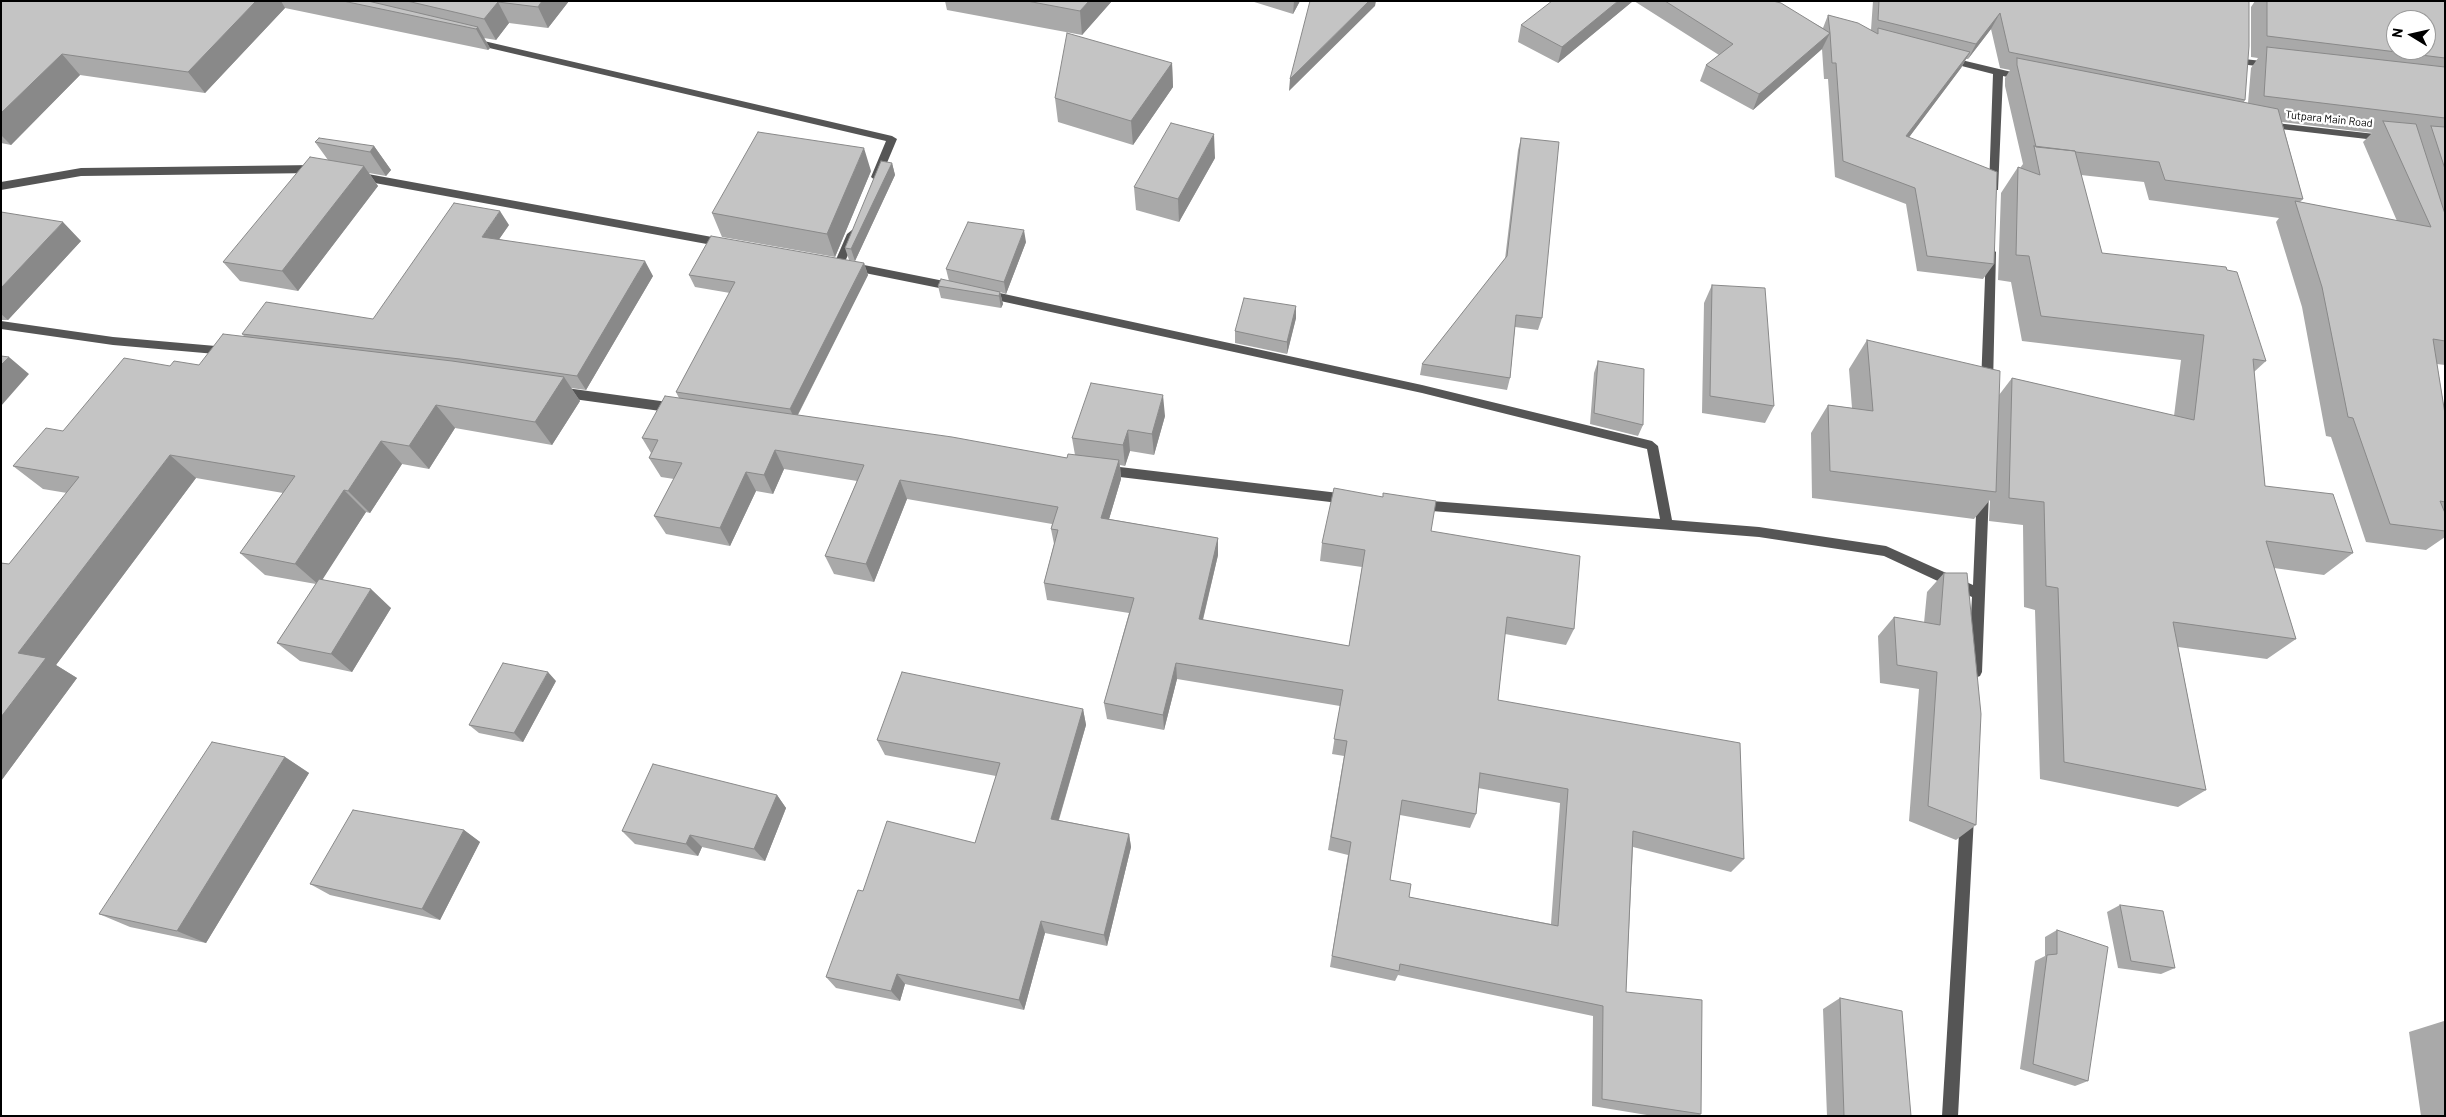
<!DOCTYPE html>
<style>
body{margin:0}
#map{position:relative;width:2446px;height:1117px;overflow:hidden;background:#fff;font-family:Barlow,sans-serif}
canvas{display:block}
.frame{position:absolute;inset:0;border:2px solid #000;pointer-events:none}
.north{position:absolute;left:2386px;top:10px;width:50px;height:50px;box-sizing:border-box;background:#fff;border:1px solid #999;border-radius:50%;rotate:279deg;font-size:14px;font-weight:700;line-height:20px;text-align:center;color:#000}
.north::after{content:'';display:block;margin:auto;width:18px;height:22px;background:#000;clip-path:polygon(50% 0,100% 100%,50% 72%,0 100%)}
</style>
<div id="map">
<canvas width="2446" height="1117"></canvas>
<div class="frame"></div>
<div class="north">N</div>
</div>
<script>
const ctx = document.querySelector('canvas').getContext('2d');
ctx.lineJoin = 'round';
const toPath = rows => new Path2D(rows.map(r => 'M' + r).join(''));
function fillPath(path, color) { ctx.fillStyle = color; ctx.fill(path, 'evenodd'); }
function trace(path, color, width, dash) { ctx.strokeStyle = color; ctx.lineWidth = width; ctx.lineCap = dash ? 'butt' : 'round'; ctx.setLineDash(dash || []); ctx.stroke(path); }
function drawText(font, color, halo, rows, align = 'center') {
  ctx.font = font + ' Barlow,sans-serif'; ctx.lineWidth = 4.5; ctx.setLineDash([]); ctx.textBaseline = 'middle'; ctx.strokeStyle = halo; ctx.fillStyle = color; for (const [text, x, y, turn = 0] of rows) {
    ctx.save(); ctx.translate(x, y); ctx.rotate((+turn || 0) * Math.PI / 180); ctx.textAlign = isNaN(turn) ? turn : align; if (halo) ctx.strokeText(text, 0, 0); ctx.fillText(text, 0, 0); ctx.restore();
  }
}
fillPath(toPath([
 [471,38,892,136,897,139,881,177,876,181,871,177,886,141,468,43,466,41,471,38],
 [1949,57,2024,75,2029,78,2024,81,2003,76,1998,190,1990,190,1989,187,1993,74,1946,62,1946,58,1949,57],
 [2244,59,2271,62,2276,65,2271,68,2241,64,2241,60,2244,59],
 [2267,122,2384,135,2389,138,2384,141,2263,127,2263,123,2267,122],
 [315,165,320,169,315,173,81,176,1,190,1,182,81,168,315,165],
 [357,172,723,239,728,243,723,247,353,179,352,176,357,172],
 [852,230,857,234,844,264,843,267,835,267,834,264,847,234,852,230],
 [1991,248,1996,252,1993,385,1987,389,1981,385,1986,252,1991,248],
 [849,262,954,283,959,287,954,291,845,269,844,266,849,262],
 [986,290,1422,385,1652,441,1658,446,1672,520,1759,527,1886,546,1973,585,1977,492,1979,488,1983,487,1987,488,1989,492,1982,672,1980,676,1975,678,1970,676,1968,672,1972,597,1884,556,1759,537,1419,510,1415,509,1413,505,1415,501,1419,500,1660,519,1647,449,1422,393,982,297,981,294,982,291,986,290],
 [1,321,113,337,227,347,233,351,227,355,113,345,1,329,1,321],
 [559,387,675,403,681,408,675,413,559,397,553,392,559,387],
 [1103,465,1347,494,1351,495,1353,499,1351,503,1347,504,1103,475,1099,473,1097,470,1099,467,1103,465],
 [1967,810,1972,812,1974,817,1958,1116,1942,1116,1960,817,1962,812,1967,810]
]), '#555');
fillPath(toPath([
 [1,1,569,1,548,28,509,23,496,40,484,38,490,48,488,50,285,8,205,93,80,75,11,145,1,143],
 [945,1,1112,1,1082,35,947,10],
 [1251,1,1300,1,1293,14],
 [1633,1,1558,63,1518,42,1521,25],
 [1634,1,1773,1,1823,28,1828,15,1871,30,1873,1,2249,1,2245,100,2244,102,2248,103,2251,68,2258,58,2251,57,2251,7,2255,1,2445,1,2445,365,2437,364,2445,414,2445,537,2426,550,2366,542,2331,437,2326,436,2302,307,2276,222,2279,218,2149,200,2144,182,2081,175,2102,253,2266,361,2254,372,2265,486,2353,553,2324,575,2274,568,2296,639,2267,659,2178,647,2206,790,2178,807,2040,779,2035,610,2024,607,2023,525,1989,521,1990,500,1974,519,1812,498,1811,433,1828,405,1852,408,1849,369,1867,340,1999,395,2012,378,2174,416,2181,360,2022,341,2011,282,1998,280,2001,193,2018,167,2020,168,2023,164,2005,86,2005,78,2010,70,2000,68,1991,29,1968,59,1966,59,1961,68,1909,137,1994,264,1983,279,1917,271,1906,204,1835,177,1828,79,1824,79,1822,49,1753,110,1700,81,1706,65,1719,55],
 [2282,122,2372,133,2363,142,2397,221,2300,202,2303,199],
 [1172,63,1173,87,1133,145,1058,122,1055,98],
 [1521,138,1542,318,1538,330,1515,327,1510,378,1507,390,1420,375,1422,364,1505,259,1518,150],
 [315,142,374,146,391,170,386,176,369,173,378,186,298,291,240,281,223,262,328,160],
 [1215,158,1179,222,1136,210,1134,187],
 [892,163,895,175,855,261,849,260,845,248],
 [871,171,835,257,722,237,712,213],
 [1,212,81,241,8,320,1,320],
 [509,225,499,239,653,276,586,390,571,388,580,401,552,445,455,428,429,469,402,464,370,513,366,512,322,579,391,608,352,672,300,661,277,643,316,584,265,575,240,553,283,493,196,478,56,665,77,678,1,781,1,563,9,564,67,493,43,489,13,466,63,431,170,366,199,365,245,337,242,334,373,319],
 [1026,242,1006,294,1000,292,1003,304,1001,308,941,298,938,286,949,281,946,269],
 [864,263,868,275,798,415,1067,458,1075,455,1072,438,1165,416,1154,455,1130,451,1125,466,1120,465,1121,479,1109,519,1218,538,1218,555,1203,620,1349,646,1362,567,1320,561,1322,543,1431,531,1574,629,1566,645,1505,634,1498,700,1744,859,1731,872,1633,847,1626,992,1701,1114,1698,1116,1653,1116,1592,1106,1593,1016,1398,975,1395,981,1330,967,1348,855,1328,850,1344,756,1332,754,1340,706,1177,679,1164,730,1107,719,1104,703,1129,613,1047,600,1044,583,1054,544,1051,529,1052,524,907,499,874,582,834,574,825,556,857,481,784,469,773,494,756,491,730,546,666,534,654,516,674,479,661,477,649,458,651,453,642,438,679,398,676,392,730,293,695,287,689,275],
 [1478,788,1560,803,1551,924,1409,897,1390,880,1400,815,1470,828,1476,814],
 [1712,285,1774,406,1765,423,1702,413,1704,303],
 [1296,306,1296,318,1287,354,1235,343,1235,331],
 [1598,361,1643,425,1638,436,1590,424,1594,373],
 [1944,573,1976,825,1956,840,1909,821,1919,689,1880,683,1878,636,1894,617,1924,623,1927,592],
 [556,681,523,742,479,733,469,725],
 [1083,709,1086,725,1059,820,1129,834,1131,847,1107,946,1045,933,1024,1010,905,984,900,1001,836,988,826,977,863,891,975,843,996,776,885,755,877,740],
 [285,757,309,773,206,943,130,927,99,914],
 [777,795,786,808,765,861,702,847,698,856,635,844,622,831],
 [464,830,480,842,440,920,330,895,310,884],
 [2120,905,2175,968,2161,974,2118,968,2107,912],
 [2057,930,2088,1081,2075,1086,2020,1069,2035,961,2045,956,2045,937],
 [1840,998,1911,1116,1827,1116,1823,1009],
 [2444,1021,2445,1022,2445,1116,2421,1116,2409,1032]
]), '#a9a9a9');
fillPath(toPath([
 [256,1,281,1,285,8,205,93,188,72],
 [542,1,569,1,548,28,538,7],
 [1089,1,1112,1,1082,35,1080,11],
 [1294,1,1300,1,1293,14],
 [1369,1,1376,1,1375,6,1289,91,1290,79],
 [1618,1,1633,1,1558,63,1562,47],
 [498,2,509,23,496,40,484,19],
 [2000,13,1991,29,1968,59,1976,44],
 [478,27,490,48,488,50,476,29],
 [1830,33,1822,49,1753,110,1759,94],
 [1970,52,1961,68,1898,152,1906,136],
 [62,54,80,75,11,145,1,135,1,113],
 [1172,63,1173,87,1133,145,1131,121],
 [1214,134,1215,158,1179,222,1178,199],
 [374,146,391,170,386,176,370,152],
 [864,148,871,171,835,257,827,234],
 [892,163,895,175,855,261,851,249],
 [364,166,378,186,298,291,282,271],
 [500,211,509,225,491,251,482,237],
 [63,222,81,241,8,320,1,314,1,288],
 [1024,230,1026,242,1006,294,1004,282],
 [645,261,653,276,586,390,577,376],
 [864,263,868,275,795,420,790,409],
 [1000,292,1003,304,1001,308,999,296],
 [1296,306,1296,318,1287,354,1287,342],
 [9,357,29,374,1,406,1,365],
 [564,377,580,401,552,445,535,422],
 [1163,395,1165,416,1154,455,1152,434],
 [436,405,455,428,429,469,409,446],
 [1128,430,1130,451,1125,466,1123,445],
 [381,441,402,464,370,513,348,491],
 [775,450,784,469,773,494,764,475],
 [170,455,196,478,56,665,77,678,1,781,1,717,18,653],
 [1119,460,1121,479,1104,536,1101,518],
 [746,472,756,491,730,546,720,528],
 [900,480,907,499,874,582,866,564],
 [344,490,366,512,319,585,295,564],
 [1218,538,1218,555,1199,635,1199,619],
 [371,589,391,608,352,672,331,654],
 [1176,663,1177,679,1164,730,1163,715],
 [548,672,556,681,523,742,514,733],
 [1083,709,1086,725,1055,832,1051,819],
 [285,757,309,773,206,943,177,931],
 [777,795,786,808,765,861,754,849],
 [464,830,480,842,440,920,422,909],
 [1129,834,1131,847,1107,946,1104,935],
 [690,835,702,847,698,856,686,844],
 [1041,921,1045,933,1024,1010,1019,1000],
 [897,974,905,984,900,1001,891,991]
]), '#898989');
const building = toPath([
 [1,1,256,1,188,72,62,54,1,113,1,1],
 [343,1,368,1,478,27,476,29,343,1],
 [407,1,542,1,538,7,498,2,484,19,407,1],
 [1027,1,1089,1,1080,11,1027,1],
 [1310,1,1369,1,1290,79,1310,1],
 [1552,1,1618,1,1562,47,1521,25,1552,1],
 [1665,1,1773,1,1781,3,1830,33,1828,15,1858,23,1878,34,1878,28,1970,52,1906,136,1997,172,1994,264,1927,256,1915,188,1843,161,1836,63,1832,63,1830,33,1759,94,1706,65,1733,44,1665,1],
 [1879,1,2249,1,2249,46,2245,100,2009,52,2000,13,1976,44,1878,20,1879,1],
 [2267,1,2445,1,2445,58,2267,36,2267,1],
 [2396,20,2426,20,2426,50,2396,50,2396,20],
 [1067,33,1172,63,1131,121,1055,98,1067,33],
 [2267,47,2445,67,2445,118,2264,96,2267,47],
 [2017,58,2278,109,2303,199,2165,180,2159,162,2076,152,2075,151,2036,147,2017,65,2017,58],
 [2383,121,2416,124,2445,214,2445,341,2433,339,2445,414,2445,502,2440,501,2445,513,2445,531,2390,524,2353,418,2348,417,2322,287,2295,201,2431,227,2383,121],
 [1171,123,1214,134,1178,199,1134,187,1171,123],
 [2431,126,2445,127,2445,169,2431,126],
 [758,132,864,148,827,234,712,213,758,132],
 [319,138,374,146,370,152,315,142,319,138],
 [1521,138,1559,142,1542,318,1516,315,1510,378,1422,364,1507,256,1521,138],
 [2034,146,2075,151,2102,253,2226,267,2227,270,2237,272,2266,361,2253,359,2265,486,2333,494,2353,553,2266,541,2296,639,2173,622,2206,790,2064,762,2058,588,2046,586,2044,502,2009,498,2012,378,2194,420,2204,335,2041,316,2029,256,2016,255,2018,167,2040,175,2034,146],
 [310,157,364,166,282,271,223,262,310,157],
 [881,161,892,163,851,249,845,248,881,161],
 [454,203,500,211,482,237,645,261,577,376,460,359,242,334,266,302,373,319,454,203],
 [1,212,63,222,1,288,1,212],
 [968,222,1024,230,1004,282,946,269,968,222],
 [711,236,864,263,790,409,676,392,735,282,689,275,711,236],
 [941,279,1000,292,999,296,938,286,941,279],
 [1712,285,1765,288,1774,406,1710,396,1712,285],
 [1244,298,1296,306,1287,342,1235,331,1244,298],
 [223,334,452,361,564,377,535,422,436,405,409,446,381,441,348,491,344,490,295,564,240,553,295,476,170,455,18,653,46,658,1,717,1,563,9,564,79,477,13,466,46,428,63,431,124,358,170,366,174,361,199,365,223,334],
 [1867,340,2000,371,1996,492,1830,471,1828,405,1873,411,1867,340],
 [1,356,9,357,1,365,1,356],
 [1598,361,1644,369,1643,425,1594,413,1598,361],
 [1091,383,1163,395,1152,434,1128,430,1123,445,1072,438,1091,383],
 [665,396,952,437,1067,458,1068,454,1119,460,1101,518,1218,538,1199,619,1349,646,1365,550,1322,543,1334,488,1383,497,1383,493,1436,501,1431,531,1580,556,1574,629,1507,617,1498,700,1740,743,1744,859,1633,831,1626,992,1702,1000,1701,1114,1602,1099,1603,1006,1400,964,1399,971,1332,956,1351,842,1331,837,1347,741,1334,739,1343,690,1176,663,1163,715,1104,703,1134,598,1044,583,1058,530,1051,529,1058,507,900,480,866,564,825,556,864,465,775,450,764,475,746,472,720,528,654,516,682,463,649,458,658,440,642,438,665,396],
 [1480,773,1568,789,1558,926,1409,897,1411,884,1390,880,1402,800,1476,814,1480,773],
 [1944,573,1967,573,1981,714,1976,825,1928,806,1937,672,1897,665,1894,617,1940,625,1944,573],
 [319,579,371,589,331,654,277,643,319,579],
 [503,663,548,672,514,733,469,725,503,663],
 [902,672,1083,709,1051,819,1129,834,1104,935,1041,921,1019,1000,897,974,891,991,826,977,858,890,863,891,887,821,975,843,1000,763,877,740,902,672],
 [212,742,285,757,177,931,99,914,212,742],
 [653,764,777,795,754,849,690,835,686,844,622,831,653,764],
 [353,810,464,830,422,909,310,884,353,810],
 [2120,905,2163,911,2175,968,2131,961,2120,905],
 [2057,930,2108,947,2088,1081,2033,1064,2047,955,2057,954,2057,930],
 [1840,998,1902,1011,1911,1116,1844,1116,1840,998]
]);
fillPath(building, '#c4c4c4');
trace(building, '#898989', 1);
drawText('11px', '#000', '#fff', [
 ["Tutpara Main Road",2329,119,6]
]);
</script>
